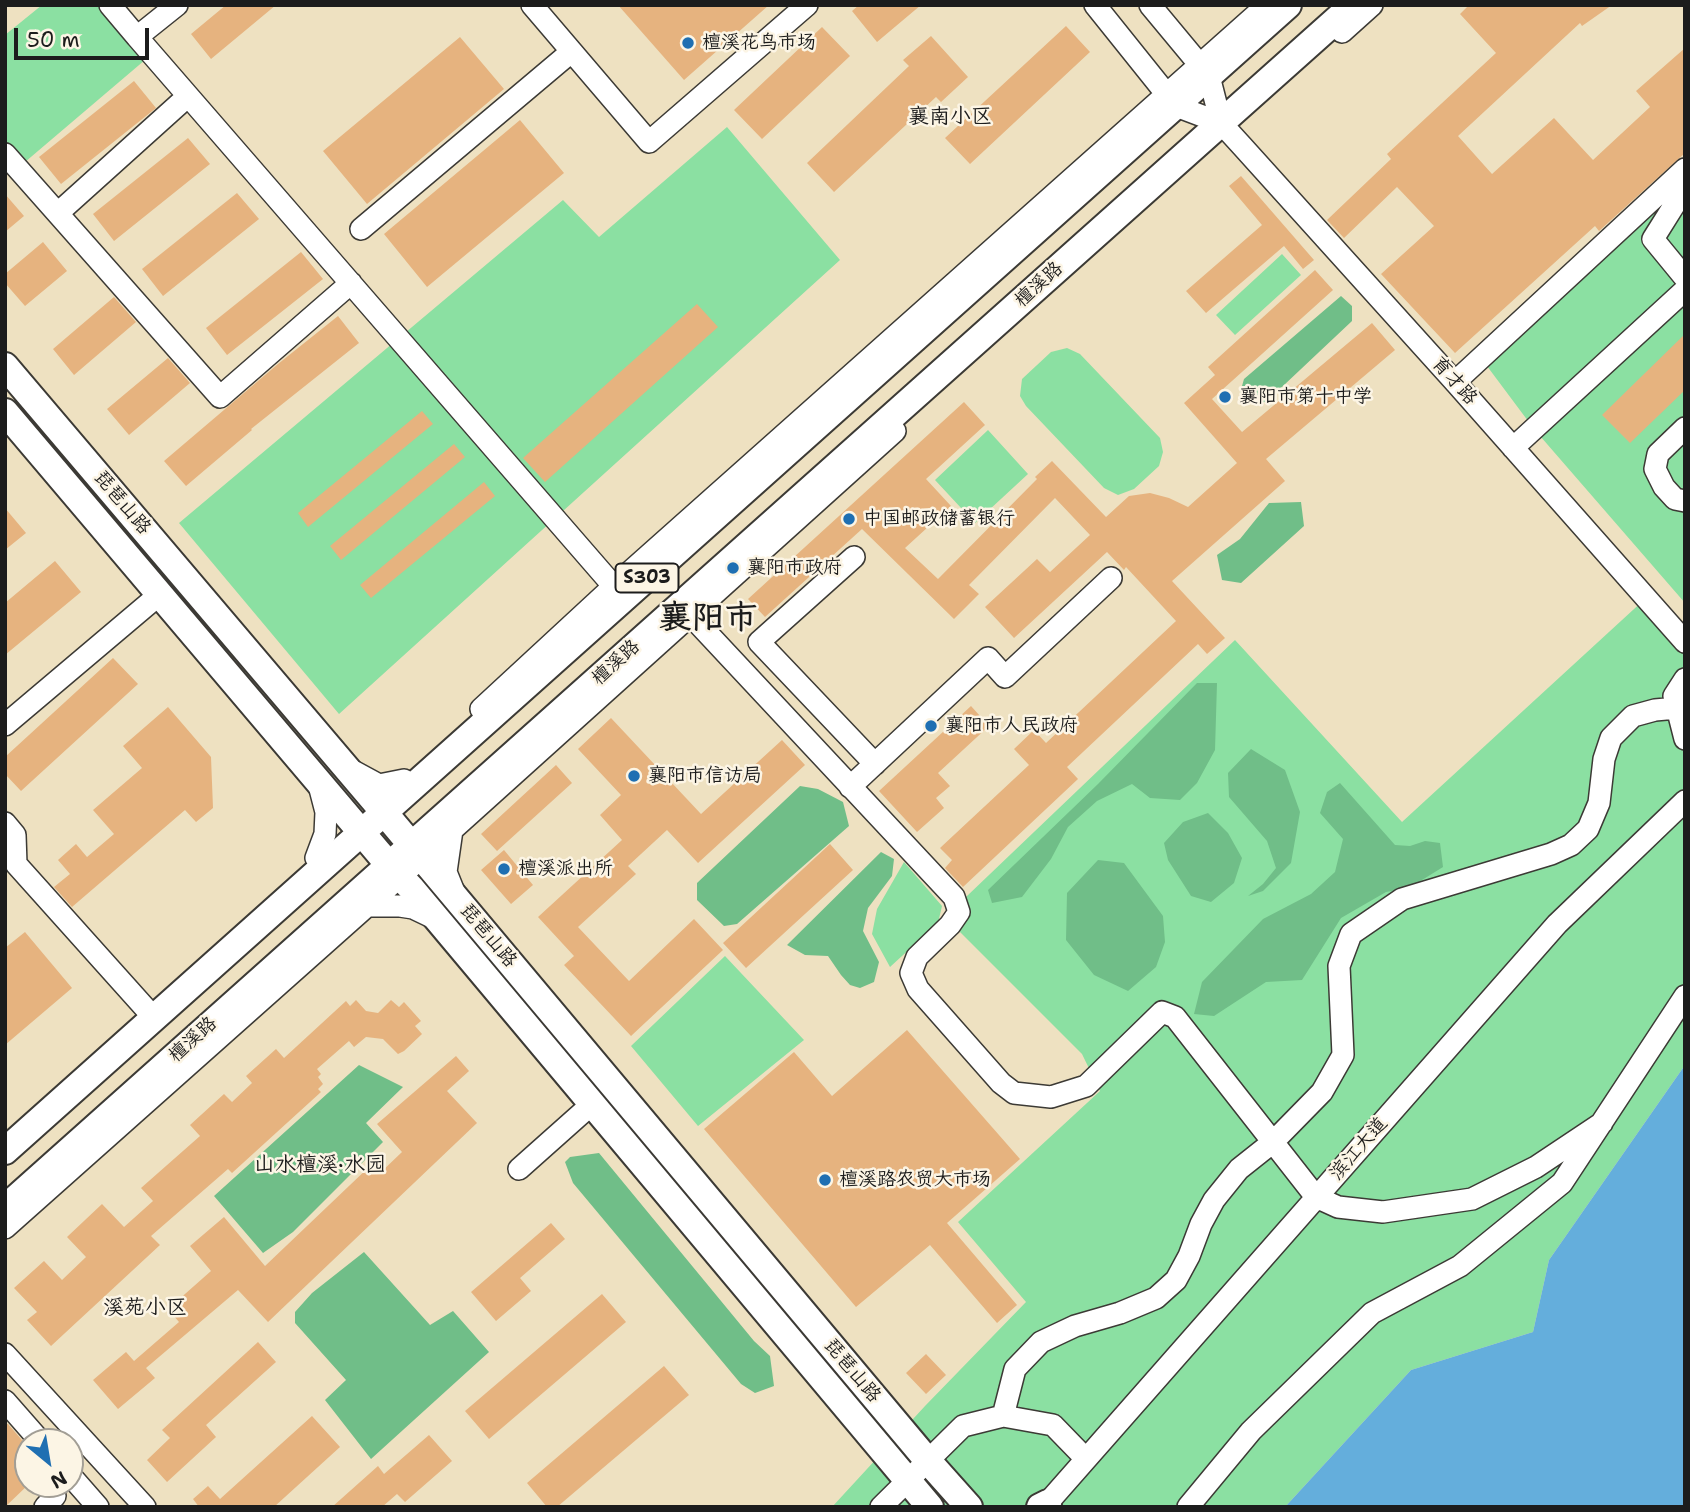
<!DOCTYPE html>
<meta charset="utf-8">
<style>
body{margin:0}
#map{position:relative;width:1690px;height:1512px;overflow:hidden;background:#eee1c1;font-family:"Shantell Sans",sans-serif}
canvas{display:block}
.frame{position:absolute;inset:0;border:7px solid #1c1c1c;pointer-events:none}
.north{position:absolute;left:14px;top:1428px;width:70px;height:70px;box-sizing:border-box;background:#fcf5e5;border:2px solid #a29e95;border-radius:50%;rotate:150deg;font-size:19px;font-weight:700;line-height:28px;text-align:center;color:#1c1c1c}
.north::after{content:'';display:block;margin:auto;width:24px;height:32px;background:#1f6fb2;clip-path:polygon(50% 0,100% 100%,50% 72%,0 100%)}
.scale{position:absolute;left:14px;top:28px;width:135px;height:32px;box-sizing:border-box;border:4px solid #1c1c1c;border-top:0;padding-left:9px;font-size:21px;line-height:24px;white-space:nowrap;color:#1c1c1c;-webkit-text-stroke:5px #fcf5e5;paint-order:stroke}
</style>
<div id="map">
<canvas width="1690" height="1512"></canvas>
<div class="frame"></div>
<div class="north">N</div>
<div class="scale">50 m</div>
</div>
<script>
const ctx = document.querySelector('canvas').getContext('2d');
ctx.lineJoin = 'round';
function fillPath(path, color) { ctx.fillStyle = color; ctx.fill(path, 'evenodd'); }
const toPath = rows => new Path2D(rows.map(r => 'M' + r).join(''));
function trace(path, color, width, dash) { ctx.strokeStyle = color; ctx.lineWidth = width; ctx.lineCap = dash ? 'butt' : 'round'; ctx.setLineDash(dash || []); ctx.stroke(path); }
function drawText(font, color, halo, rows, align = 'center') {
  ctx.font = font + ' "Shantell Sans","LXGW WenKai TC",sans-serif'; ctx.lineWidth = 5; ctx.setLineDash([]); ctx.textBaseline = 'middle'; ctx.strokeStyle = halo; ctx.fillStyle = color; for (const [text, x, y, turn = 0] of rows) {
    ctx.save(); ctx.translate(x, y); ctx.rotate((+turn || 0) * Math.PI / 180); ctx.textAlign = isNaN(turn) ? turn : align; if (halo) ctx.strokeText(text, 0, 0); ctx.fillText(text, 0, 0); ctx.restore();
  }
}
fillPath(toPath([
 [42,5,110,5,152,54,18,168,5,154,5,35],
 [727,127,840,260,339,714,179,523,563,200,599,237],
 [1685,165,1685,603,1534,429,1481,358],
 [1282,254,1301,275,1235,335,1216,315],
 [1067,348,1080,354,1160,438,1163,452,1159,466,1134,489,1118,495,1104,488,1026,406,1020,396,1022,379,1051,352],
 [988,430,1028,474,975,523,935,480],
 [1646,598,1685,642,1685,1065,1549,1260,1533,1332,1411,1370,1285,1507,832,1507,925,1406,1026,1302,958,1222,1100,1091,1082,1054,945,917,1235,640,1402,822],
 [904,862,942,906,938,923,890,967,872,934,877,909],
 [725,956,804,1040,698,1126,631,1046]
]), '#8be0a2');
fillPath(toPath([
 [1341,296,1352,306,1352,321,1266,402,1253,403,1240,393,1244,379],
 [1301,502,1304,526,1241,583,1222,580,1217,555,1240,539,1269,503],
 [1197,683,1217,683,1215,750,1197,783,1180,800,1150,798,1132,784,1097,801,1068,827,1051,859,1022,897,992,903,988,890,1098,784],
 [1251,749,1285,770,1300,812,1291,863,1263,891,1248,896,1263,884,1276,868,1267,841,1229,797,1228,773],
 [1340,783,1395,845,1410,846,1425,841,1440,843,1443,867,1409,888,1386,892,1341,918,1302,980,1266,982,1214,1016,1194,1014,1202,982,1263,919,1311,894,1335,872,1343,839,1320,813,1327,792],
 [800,786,818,789,843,802,849,826,737,924,724,926,697,900,697,883],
 [1208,813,1228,833,1242,858,1234,883,1211,902,1191,896,1168,860,1164,843,1183,822],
 [881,852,894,859,892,876,868,908,863,931,879,962,874,982,860,988,850,985,841,975,828,956,805,955,787,945],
 [1098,860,1124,863,1163,916,1165,942,1156,967,1128,991,1094,975,1066,940,1067,893],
 [359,1065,403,1087,366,1123,383,1142,293,1232,263,1253,214,1196],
 [599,1153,754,1341,770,1356,774,1386,755,1393,741,1384,573,1183,565,1162,570,1157],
 [364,1252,430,1325,453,1311,489,1352,371,1459,325,1400,346,1380,295,1323,295,1312,312,1293]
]), '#70be88');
fillPath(toPath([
 [1685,1065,1685,1507,1285,1507,1411,1370,1533,1332,1549,1260]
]), '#64aedc');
fillPath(toPath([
 [226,5,276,5,211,59,191,34],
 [618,5,769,5,684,80],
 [859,5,921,5,877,42,852,11],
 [1469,5,1612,5,1582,26,1580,23,1458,136,1492,174,1554,118,1593,160,1650,107,1636,91,1685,48,1685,153,1599,231,1595,226,1455,353,1381,274,1434,226,1397,187,1344,238,1327,220,1391,159,1387,154,1496,53,1460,14],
 [1066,26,1090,52,970,164,945,138],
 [822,27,850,56,762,139,734,110],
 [931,36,968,77,941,102,936,97,834,192,807,163,909,66,903,60],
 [460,37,504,89,367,204,323,151],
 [134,81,156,108,61,184,39,157],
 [520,120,564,173,427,287,384,234],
 [188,138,210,164,114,241,93,214],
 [1241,176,1314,260,1303,269,1284,246,1206,313,1186,291,1262,225,1229,186],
 [237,193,259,219,163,296,142,269],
 [5,194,24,216,5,232],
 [43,242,67,271,25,306,5,283,5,274],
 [301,252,323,279,227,355,206,328],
 [1315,270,1333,290,1212,399,1242,432,1372,323,1395,350,1266,459,1285,481,1172,581,1225,638,1207,654,1198,644,1067,767,1078,779,963,887,945,868,952,860,940,848,1029,765,1014,749,1034,730,1046,743,1176,621,1126,567,1124,570,1107,552,1014,638,985,607,1037,559,1050,572,1090,535,1055,498,969,585,979,594,954,619,862,529,765,617,748,599,964,402,985,425,926,479,951,506,905,548,938,579,1037,479,1035,477,1052,461,1106,517,1129,496,1150,493,1169,498,1188,507,1237,463,1184,403,1215,375,1208,367],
 [114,297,136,322,74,375,53,349],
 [697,304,718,327,545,482,523,458],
 [338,316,359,343,251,429,252,430,186,486,164,461,278,364],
 [1685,334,1685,390,1630,443,1602,415],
 [168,358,190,383,129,435,107,409],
 [422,411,433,424,308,527,298,513],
 [454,444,465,457,341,560,330,546],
 [484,482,495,496,371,598,360,585],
 [5,508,26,533,5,550],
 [55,561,81,592,5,655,5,603],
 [113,658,138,684,21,791,5,774,5,757],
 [971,706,989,726,938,773,950,786,936,798,944,808,917,832,879,791],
 [168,707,211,757,213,808,196,822,185,810,72,907,54,887,70,874,58,860,76,844,87,857,114,834,93,810,142,768,123,746],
 [611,718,701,814,782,740,805,765,698,863,667,830,628,866,636,874,578,927,629,981,694,919,723,950,631,1036,564,965,574,956,538,917,622,840,600,815,621,795,578,749],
 [556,765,572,783,497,851,481,834],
 [830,844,853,870,746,968,723,943],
 [504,850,533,885,511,904,481,870],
 [25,932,72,988,5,1045,5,948],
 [356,1000,366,1011,378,1013,391,1000,399,1007,404,1002,421,1021,415,1026,422,1034,404,1051,398,1054,383,1039,366,1037,354,1047,349,1041,317,1069,321,1074,318,1077,323,1084,318,1089,321,1092,232,1173,228,1169,151,1236,160,1245,51,1346,27,1320,37,1312,14,1288,44,1261,62,1280,86,1257,67,1237,102,1204,124,1227,153,1201,141,1188,200,1136,190,1125,224,1094,232,1102,252,1083,246,1076,276,1049,284,1058,346,1001,350,1006],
 [907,1030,1020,1159,947,1223,1017,1305,997,1323,930,1245,856,1307,704,1129,794,1052,832,1096],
 [456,1056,469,1071,447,1091,477,1123,268,1322,238,1290,146,1368,155,1378,118,1409,93,1380,126,1352,134,1361,179,1322,168,1309,211,1271,190,1246,224,1217,265,1266,371,1165,379,1174,402,1152,377,1124],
 [551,1223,565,1239,520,1278,531,1291,496,1321,471,1292],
 [602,1294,626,1322,489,1439,465,1411],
 [258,1342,276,1362,206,1425,216,1437,167,1482,147,1460,170,1438,162,1430],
 [926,1354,946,1375,926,1394,906,1373],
 [664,1366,689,1395,557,1507,547,1507,527,1483],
 [312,1416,340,1447,274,1507,199,1507,193,1499,208,1486,220,1499],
 [5,1424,8,1424,28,1447,28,1485,5,1507],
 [429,1435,452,1461,405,1502,397,1494,382,1507,332,1507,378,1466,384,1474]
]), '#e6b37f');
const minor = toPath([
 [110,5,137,37],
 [177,5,137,37,623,597],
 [532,5,649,142,807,5],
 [1095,5,1176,106,1221,123,1242,146,1455,382,1685,642],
 [1150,5,1209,76,1221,123],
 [1342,32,1372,5],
 [5,154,220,397,351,283],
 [1685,188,1653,239,1685,278],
 [58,213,188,96],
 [361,229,571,52],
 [1455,382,1685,169],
 [1685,428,1658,454,1655,469,1664,487,1675,499,1685,501],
 [1513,448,1685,290],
 [854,557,759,642,875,764],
 [681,605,954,897,959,912,950,925,917,957,911,973,918,989,1001,1083,1014,1093,1051,1097,1086,1086,1162,1012,1175,1017,1316,1197,1338,1207,1383,1212,1472,1199,1536,1167,1602,1123],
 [1685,679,1674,696,1685,739],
 [481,709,614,586,1267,5],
 [5,725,160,594],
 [355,772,379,785,404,780],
 [850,787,988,658,1005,677,1111,578],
 [5,823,15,835,16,864,146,1009],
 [452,830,446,872,454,892],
 [316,858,325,834,326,812,319,785],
 [368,906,400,906,413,908,436,919],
 [519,1169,592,1104],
 [5,1228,421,858,895,431],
 [5,1354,145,1507],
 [5,1401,41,1442],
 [1003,1416,1015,1369,1041,1342,1075,1326,1120,1313,1156,1298,1176,1280,1189,1256,1201,1224,1214,1200,1239,1169,1273,1142,1322,1092,1343,1055,1339,966,1351,934,1402,899,1551,854,1571,845,1588,829,1599,803,1604,759,1611,738,1633,716,1655,710,1677,708],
 [70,1475,98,1507],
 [45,1507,55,1496],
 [881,1507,963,1426,1003,1416,1053,1425,1086,1459],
 [1044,1507,1557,924,1685,801],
 [1188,1507,1251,1431,1372,1313,1460,1266,1562,1183,1685,996]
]);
const major = toPath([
 [5,366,377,804,928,1461,969,1507],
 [5,412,389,865,412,889,930,1507],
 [5,1151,1288,5],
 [5,1208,1353,5],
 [1040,1507,1048,1503]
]);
trace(minor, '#3c3a35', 24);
trace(major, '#3c3a35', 30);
trace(minor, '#fff', 21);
trace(major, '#fff', 26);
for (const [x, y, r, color] of [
 [688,43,7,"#1f6fb2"],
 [1225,397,7,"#1f6fb2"],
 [849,519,7,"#1f6fb2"],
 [733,568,7,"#1f6fb2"],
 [931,726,7,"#1f6fb2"],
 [634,776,7,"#1f6fb2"],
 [504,869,7,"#1f6fb2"],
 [825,1180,7,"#1f6fb2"]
]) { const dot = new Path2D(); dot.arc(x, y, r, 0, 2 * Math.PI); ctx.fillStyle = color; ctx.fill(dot); trace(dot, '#fcf5e5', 2.5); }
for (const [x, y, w] of [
 [647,578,63]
]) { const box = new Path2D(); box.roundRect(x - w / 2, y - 14.5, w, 29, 5); ctx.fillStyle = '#fcf5e5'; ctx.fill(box); trace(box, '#1c1c1c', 2); }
drawText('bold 18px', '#1c1c1c', null, [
 ["S303",647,578]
]);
drawText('19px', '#1c1c1c', '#fcf5e5', [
 ["檀溪花鸟市场",702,43],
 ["襄阳市第十中学",1239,397],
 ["中国邮政储蓄银行",863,519],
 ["襄阳市政府",747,568],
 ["襄阳市人民政府",945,726],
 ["襄阳市信访局",648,776],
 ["檀溪派出所",518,869],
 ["檀溪路农贸大市场",839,1180]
], 'left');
drawText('19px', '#1c1c1c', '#fcf5e5', [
 ["檀溪路",1039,285,-42],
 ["育才路",1454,381,48],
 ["琵琶山路",122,503,50],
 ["檀溪路",616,663,-42],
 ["琵琶山路",488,936,50],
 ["檀溪路",193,1040,-42],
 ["滨江大道",1359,1149,-49],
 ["琵琶山路",852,1371,50]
]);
drawText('21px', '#1c1c1c', '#fcf5e5', [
 ["襄南小区",950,118],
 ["山水檀溪·水园",320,1166],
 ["溪苑小区",145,1309]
]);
drawText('bold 33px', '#1c1c1c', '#fcf5e5', [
 ["襄阳市",708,619]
]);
</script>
